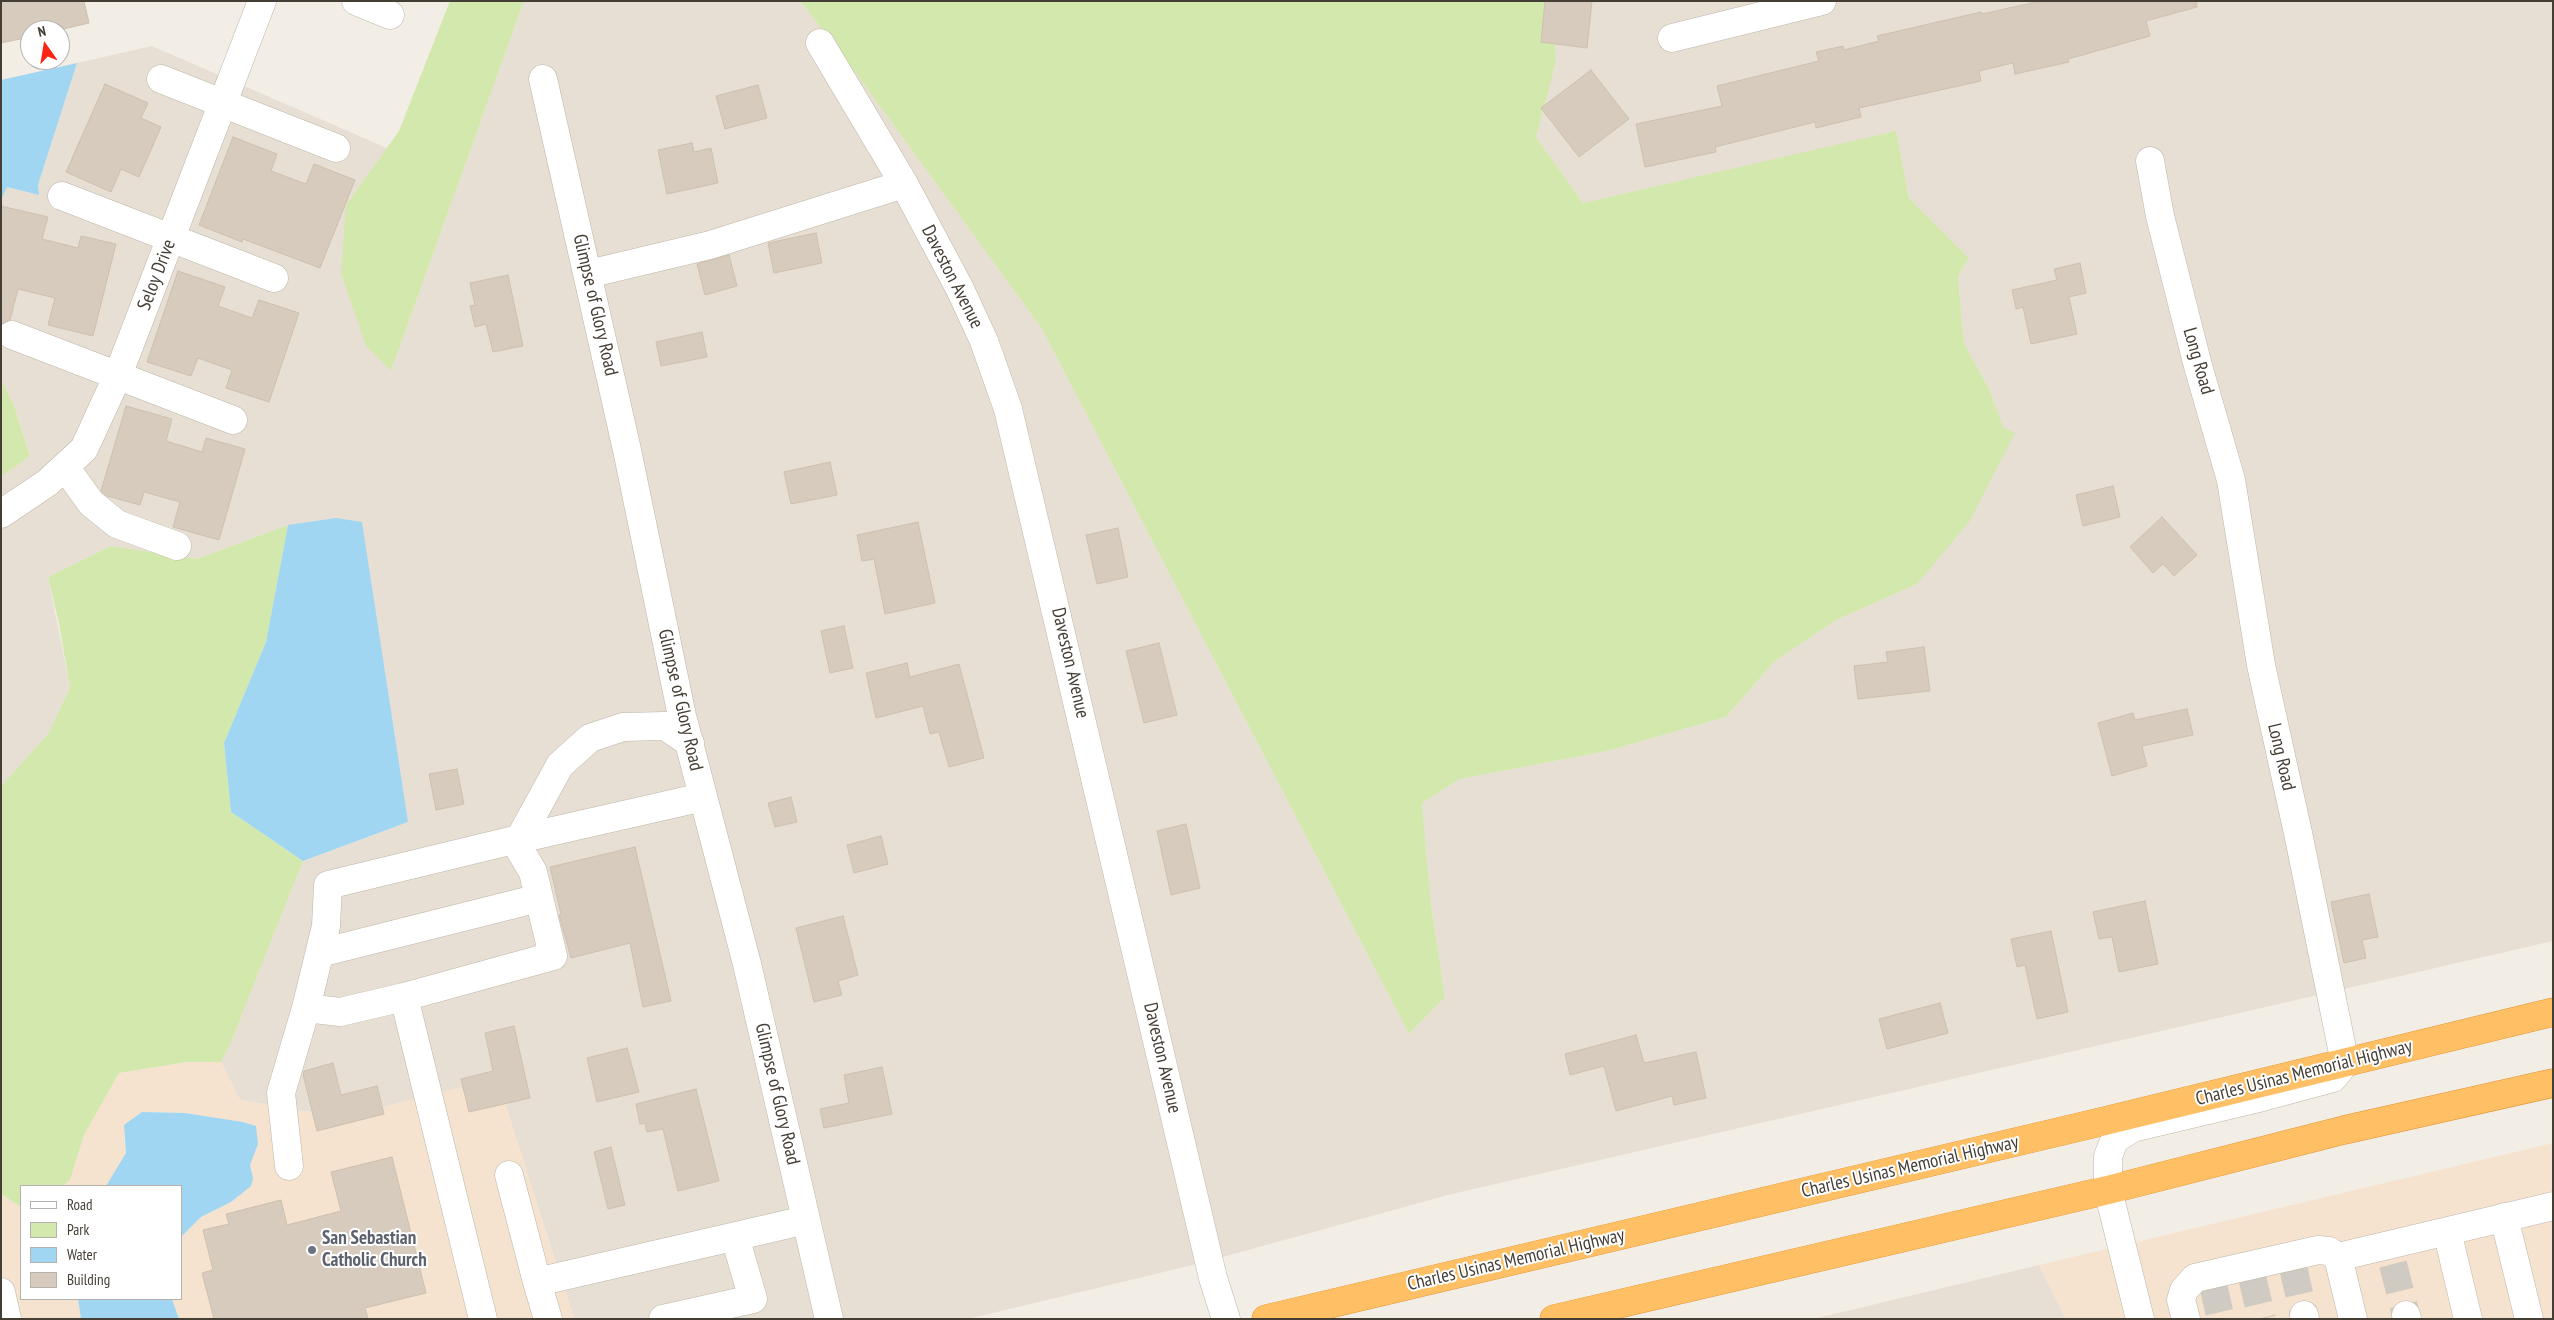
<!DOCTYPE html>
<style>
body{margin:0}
#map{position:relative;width:2554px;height:1320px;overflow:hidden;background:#f3eee5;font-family:"PT Sans Narrow",sans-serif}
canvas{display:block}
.frame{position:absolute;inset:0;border:2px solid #453e35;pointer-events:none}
.legend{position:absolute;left:20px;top:1185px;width:162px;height:115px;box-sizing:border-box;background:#fff;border:1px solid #b5b2ae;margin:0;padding:6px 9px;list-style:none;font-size:15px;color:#453e35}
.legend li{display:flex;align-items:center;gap:10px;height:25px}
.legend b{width:25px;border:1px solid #b5b2ae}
.north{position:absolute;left:20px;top:20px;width:50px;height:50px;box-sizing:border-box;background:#fff;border:1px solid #b5b2ae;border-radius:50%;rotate:347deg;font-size:14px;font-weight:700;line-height:20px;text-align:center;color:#453e35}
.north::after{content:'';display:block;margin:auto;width:18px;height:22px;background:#fb2514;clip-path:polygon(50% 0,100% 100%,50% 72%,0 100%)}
</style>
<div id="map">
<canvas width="2554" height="1320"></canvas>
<div class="frame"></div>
<ul class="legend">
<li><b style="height:6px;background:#fff"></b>Road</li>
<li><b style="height:14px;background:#d2e8ad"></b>Park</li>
<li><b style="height:14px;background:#a0d6f1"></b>Water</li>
<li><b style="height:14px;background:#d7cbbe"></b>Building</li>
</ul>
<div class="north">N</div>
</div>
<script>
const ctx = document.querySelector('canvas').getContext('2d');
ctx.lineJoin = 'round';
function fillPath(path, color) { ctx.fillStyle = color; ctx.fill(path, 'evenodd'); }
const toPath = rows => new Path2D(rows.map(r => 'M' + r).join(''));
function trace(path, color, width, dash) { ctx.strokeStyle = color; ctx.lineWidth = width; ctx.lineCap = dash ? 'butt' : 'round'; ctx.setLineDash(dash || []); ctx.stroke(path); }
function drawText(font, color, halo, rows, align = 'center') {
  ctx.font = font + ' "PT Sans Narrow",sans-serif'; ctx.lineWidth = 4; ctx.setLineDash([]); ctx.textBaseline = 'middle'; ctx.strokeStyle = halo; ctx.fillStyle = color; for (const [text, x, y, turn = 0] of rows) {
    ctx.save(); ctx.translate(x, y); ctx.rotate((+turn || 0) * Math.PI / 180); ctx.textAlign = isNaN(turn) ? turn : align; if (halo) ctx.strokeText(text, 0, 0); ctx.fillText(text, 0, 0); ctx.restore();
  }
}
fillPath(toPath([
 [524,1,800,1,850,65,1042,329,1409,1034,1445,997,1431,904,1422,803,1460,779,1607,751,1726,717,1774,662,1836,620,1917,584,2003,428,1990,391,1964,343,1958,276,1969,258,1909,198,1896,132,1583,203,1536,137,1556,62,1553,1,2553,1,2553,941,1452,1194,1197,1264,968,1319,574,1319,497,1079,367,1111,316,1113,240,1100,221,1062,230,1045,303,861,408,822,288,525,197,559,111,546,48,577,70,688,48,734,1,786,1,477,30,455,14,405,1,379,1,201,7,187,39,195,38,185,77,63,152,46,387,148,346,205,391,371],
 [2039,1265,2066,1319,1813,1319]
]), '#e7dfd3');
fillPath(toPath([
 [187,1062,221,1062,240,1100,316,1113,367,1111,497,1078,574,1319,179,1319,172,1299,181,1299,181,1237,201,1217,231,1202,253,1178,250,1165,258,1144,255,1126,243,1122,185,1113,142,1112,124,1135,126,1153,106,1186,63,1186,70,1180,84,1135,119,1073],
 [2553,1143,2553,1319,2066,1319,2039,1265],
 [1,1194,21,1207,21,1299,78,1299,81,1319,1,1319]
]), '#f5e3d0');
fillPath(toPath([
 [450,1,524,1,391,371,366,346,341,273,346,205,399,131],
 [800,1,1553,1,1556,62,1536,137,1583,203,1896,131,1909,198,1969,258,1958,276,1964,343,1990,391,2003,427,2015,433,1969,522,1917,584,1836,620,1774,662,1726,717,1607,751,1460,779,1422,803,1431,904,1445,997,1409,1034,1042,329,850,65],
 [1,379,14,405,30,456,1,477],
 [288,525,266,642,224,743,231,812,303,861,230,1045,221,1062,187,1062,119,1073,84,1135,70,1180,63,1186,21,1186,21,1207,1,1194,1,786,48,734,70,688,59,624,48,577,111,546,197,559]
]), '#d2e8ad');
fillPath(toPath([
 [77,63,38,185,39,195,7,187,1,201,1,80],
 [336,518,362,522,408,822,303,861,231,812,224,743,266,642,288,525],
 [142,1112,185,1113,243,1122,256,1126,258,1144,250,1165,253,1178,251,1186,231,1202,201,1217,181,1237,181,1186,106,1186,126,1153,124,1125],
 [78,1299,172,1299,179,1319,81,1319]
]), '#a0d6f1');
const building = toPath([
 [1,1,84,1,89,23,59,30,30,30,30,37,1,43,1,1],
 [1545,1,1592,1,1587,48,1541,42,1545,1],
 [2041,1,2196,1,2197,7,2146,21,2150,36,2068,59,2069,62,2015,74,2013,63,1979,71,1981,81,1859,108,1861,117,1816,128,1815,122,1715,147,1716,152,1645,167,1636,124,1722,106,1717,86,1819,61,1816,52,1843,46,1844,50,1879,41,1877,36,1981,12,1982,14,2041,1],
 [1591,70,1629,119,1579,157,1541,108,1591,70],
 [105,84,148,103,141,118,161,127,139,177,121,169,111,192,66,172,105,84],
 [758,85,767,118,725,129,716,96,758,85],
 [233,137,277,154,271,171,306,184,314,164,355,180,320,268,243,239,242,242,199,225,233,137],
 [692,143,694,152,711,148,718,183,667,194,658,150,692,143],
 [1,206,48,217,42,239,78,248,81,236,116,244,93,336,48,325,55,298,18,289,10,320,1,324,1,206],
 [816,233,822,263,774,273,768,243,816,233],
 [729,255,737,286,705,295,697,264,729,255],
 [2080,263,2086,293,2069,297,2077,334,2031,344,2023,307,2016,309,2012,290,2057,280,2054,269,2080,263],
 [178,271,225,287,218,306,252,318,259,300,299,313,269,402,226,388,232,370,198,358,191,376,147,362,178,271],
 [508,275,523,346,493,352,486,324,475,327,470,306,475,305,470,283,508,275],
 [702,332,707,357,661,366,656,342,702,332],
 [126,406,172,419,166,441,202,452,206,438,245,449,219,540,173,527,180,502,144,492,140,505,107,496,101,491,126,406],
 [830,462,837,495,791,504,784,472,830,462],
 [2113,486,2120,517,2083,526,2076,495,2113,486],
 [2162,517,2197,555,2174,576,2163,564,2153,573,2130,547,2162,517],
 [918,522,935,603,885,614,874,559,862,561,857,535,918,522],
 [1118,528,1128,577,1097,584,1086,535,1118,528],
 [844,626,853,668,830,673,821,631,844,626],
 [1159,643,1177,715,1144,723,1126,651,1159,643],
 [1924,647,1930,691,1858,699,1854,666,1888,662,1886,652,1924,647],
 [907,663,910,677,959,664,984,758,949,767,939,732,930,734,923,706,876,718,866,673,907,663],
 [2187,709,2193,735,2142,746,2147,766,2112,776,2098,723,2133,713,2135,720,2187,709],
 [457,769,464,804,436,810,429,774,457,769],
 [791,797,797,822,775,827,768,803,791,797],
 [1186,824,1200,888,1171,895,1157,831,1186,824],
 [881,836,888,864,854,873,847,845,881,836],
 [635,847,671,1001,643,1007,630,943,571,958,559,915,561,914,550,867,635,847],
 [2369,894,2378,937,2362,940,2366,958,2344,963,2331,902,2369,894],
 [2145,901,2158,964,2119,972,2112,937,2099,939,2093,912,2145,901],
 [843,916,858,975,838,981,842,995,814,1002,796,928,843,916],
 [2051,931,2068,1012,2037,1019,2025,965,2017,967,2011,939,2051,931],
 [1940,1003,1948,1033,1887,1049,1879,1019,1940,1003],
 [514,1026,530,1098,469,1112,461,1079,493,1071,485,1033,514,1026],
 [1636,1035,1644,1063,1696,1052,1706,1098,1674,1105,1672,1096,1616,1111,1604,1066,1570,1075,1565,1054,1636,1035],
 [627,1048,639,1092,597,1102,587,1058,627,1048],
 [333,1063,341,1095,377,1086,384,1114,317,1131,303,1074,304,1071,333,1063],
 [882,1067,892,1114,824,1128,820,1109,849,1103,844,1075,882,1067],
 [696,1089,719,1181,678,1191,663,1129,647,1132,645,1123,640,1124,636,1104,696,1089],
 [611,1147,625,1205,608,1209,594,1152,611,1147],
 [392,1157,426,1293,365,1308,368,1319,214,1319,202,1273,213,1270,203,1230,229,1224,226,1214,281,1200,287,1225,341,1211,331,1172,392,1157]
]);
fillPath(building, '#d7cbbe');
trace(building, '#cfc0ae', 1);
trace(toPath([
 [2393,1264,2406,1315],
 [2293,1267,2304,1315],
 [2252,1277,2262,1319],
 [2213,1285,2221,1319]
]), '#d0cbc2', 28, [28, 14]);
const minor = toPath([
 [356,1,390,15],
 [1672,38,1822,1],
 [820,43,904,184,960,289,984,341,1008,409,1213,1278,1226,1319],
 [161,79,336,148],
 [543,79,627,450,682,716,747,964,829,1319],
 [62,196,274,278],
 [588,274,710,245,904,184],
 [12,335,233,420],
 [65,467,91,503,117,524,177,546],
 [1,514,47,483,84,449,118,375,262,1],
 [520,838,560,765,590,738,623,727,665,726,690,743],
 [514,840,703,797],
 [320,953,539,898],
 [306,1008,326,926,328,885,514,840,533,872,553,956,404,997],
 [289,1166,281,1093,306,1008,340,1012,404,997,483,1319],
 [509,1175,537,1282],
 [2504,1217,2529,1319],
 [2447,1231,2468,1319],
 [1,1292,7,1319],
 [2304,1315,2305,1319],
 [2406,1315,2407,1319],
 [548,1319,537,1282,806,1220],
 [663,1319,753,1299,735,1237],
 [2140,1319,2108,1190,2108,1156,2115,1139,2133,1128,2255,1099,2333,1078,2345,1063,2298,833,2261,665,2231,480,2198,366,2160,216,2150,161],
 [2186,1319,2181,1300,2184,1290,2195,1278,2318,1250,2329,1251,2338,1257],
 [2353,1319,2338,1257,2553,1206]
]);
const highway = toPath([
 [1266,1319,2092,1124,2553,1012],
 [1554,1319,2108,1190,2344,1130,2553,1083]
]);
trace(minor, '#beb5a8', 29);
trace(highway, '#de9334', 29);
trace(minor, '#fff', 28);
trace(highway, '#ffbf64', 28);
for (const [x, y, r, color] of [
 [312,1250,5,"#6b7280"]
]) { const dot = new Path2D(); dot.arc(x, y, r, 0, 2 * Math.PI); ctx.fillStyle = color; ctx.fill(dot); trace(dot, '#fff', 2); }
drawText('19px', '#453e35', '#fff', [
 ["Seloy Drive",157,275,-69],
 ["Daveston Avenue",952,277,63],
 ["Glimpse of Glory Road",595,305,77],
 ["Long Road",2198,361,74],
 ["Daveston Avenue",1070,663,77],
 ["Glimpse of Glory Road",680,700,77],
 ["Long Road",2281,757,77],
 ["Daveston Avenue",1162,1058,77],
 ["Charles Usinas Memorial Highway",2304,1073,-14],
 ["Glimpse of Glory Road",777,1094,77],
 ["Charles Usinas Memorial Highway",1910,1167,-13],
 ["Charles Usinas Memorial Highway",1516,1260,-13]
]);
drawText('bold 19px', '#5b616d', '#fff', [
 ["San Sebastian",322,1239],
 ["Catholic Church",322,1261]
], 'left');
</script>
